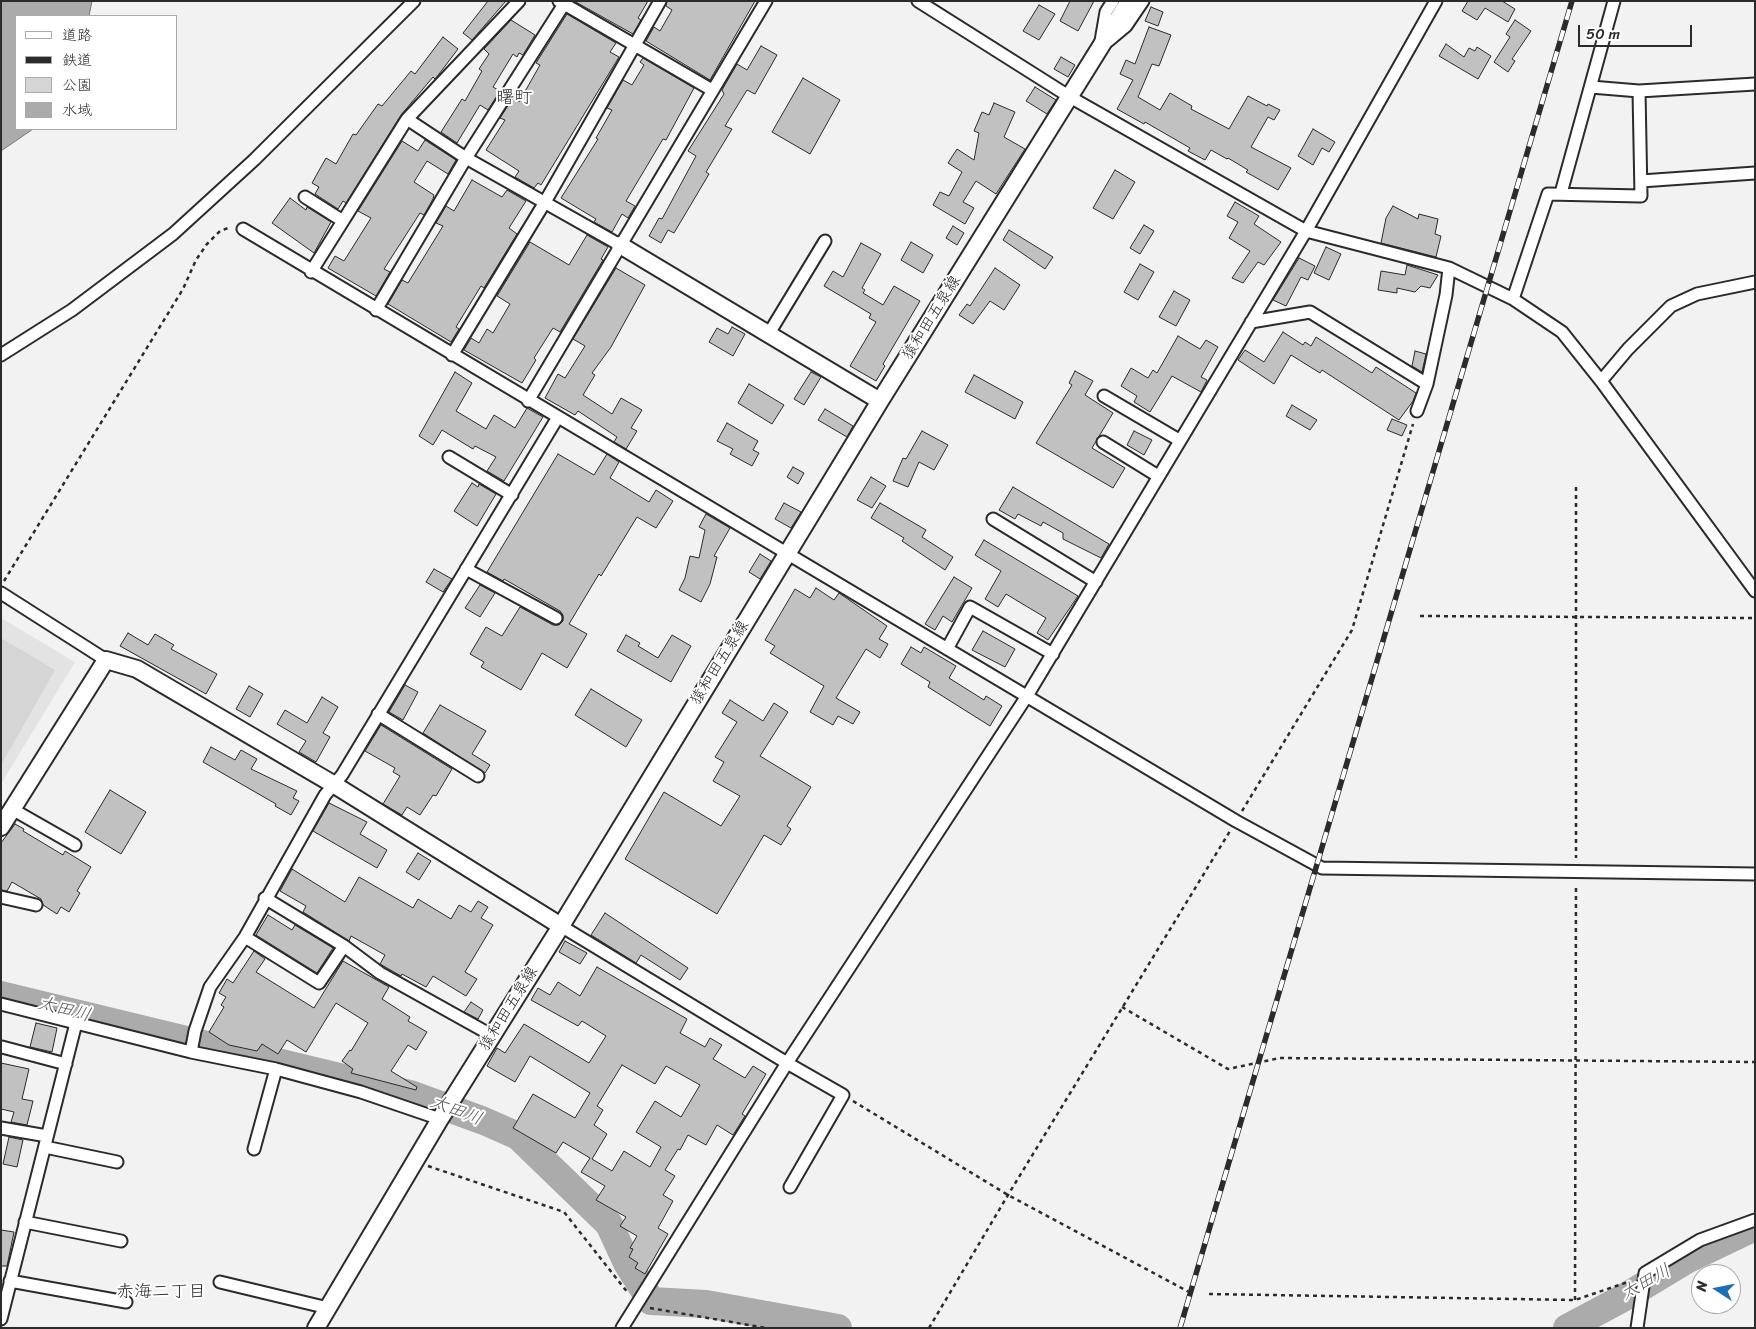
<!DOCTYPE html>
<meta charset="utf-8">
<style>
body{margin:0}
#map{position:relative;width:1756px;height:1329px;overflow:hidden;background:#f2f2f2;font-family:Sriracha,"Klee One",sans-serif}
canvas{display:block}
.frame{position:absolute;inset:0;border:2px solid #2b2b2b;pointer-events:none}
.legend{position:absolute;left:15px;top:15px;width:162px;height:115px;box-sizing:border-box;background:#fff;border:1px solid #aaa;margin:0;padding:6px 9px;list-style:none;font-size:15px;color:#2b2b2b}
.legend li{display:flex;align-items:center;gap:10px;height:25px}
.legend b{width:25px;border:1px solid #aaa}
.north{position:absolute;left:1691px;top:1264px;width:50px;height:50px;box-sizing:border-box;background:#fff;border:1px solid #aaa;border-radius:50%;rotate:281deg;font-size:14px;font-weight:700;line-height:20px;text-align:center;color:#2b2b2b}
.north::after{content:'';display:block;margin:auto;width:18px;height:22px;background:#1f6fb2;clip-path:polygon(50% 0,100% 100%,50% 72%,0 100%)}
.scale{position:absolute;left:1578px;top:25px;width:114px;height:22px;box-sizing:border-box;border:2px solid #2b2b2b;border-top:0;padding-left:6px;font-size:15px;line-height:18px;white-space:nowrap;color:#2b2b2b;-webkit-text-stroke:4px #fff;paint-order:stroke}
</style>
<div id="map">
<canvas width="1756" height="1329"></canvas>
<div class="frame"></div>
<ul class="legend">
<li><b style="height:6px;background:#fff"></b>道路</li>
<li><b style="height:6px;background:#2b2b2b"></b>鉄道</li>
<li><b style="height:14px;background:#d5d5d5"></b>公園</li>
<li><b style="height:14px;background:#ababab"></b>水域</li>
</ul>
<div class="north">N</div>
<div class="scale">50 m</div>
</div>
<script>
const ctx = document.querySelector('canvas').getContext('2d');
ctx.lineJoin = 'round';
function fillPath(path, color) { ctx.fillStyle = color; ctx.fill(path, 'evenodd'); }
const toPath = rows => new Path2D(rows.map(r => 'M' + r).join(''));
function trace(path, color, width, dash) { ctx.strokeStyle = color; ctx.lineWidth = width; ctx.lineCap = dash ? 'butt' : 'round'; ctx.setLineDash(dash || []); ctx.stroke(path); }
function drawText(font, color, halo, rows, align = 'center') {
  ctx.font = font + ' Sriracha,"Klee One",sans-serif'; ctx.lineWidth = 4; ctx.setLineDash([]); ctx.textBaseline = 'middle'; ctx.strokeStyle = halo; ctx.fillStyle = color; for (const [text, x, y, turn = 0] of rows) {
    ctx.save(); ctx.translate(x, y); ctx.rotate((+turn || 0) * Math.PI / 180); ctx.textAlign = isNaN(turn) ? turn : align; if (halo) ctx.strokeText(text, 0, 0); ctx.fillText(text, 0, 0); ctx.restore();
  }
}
fillPath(toPath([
 [1,618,75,662,1,784]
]), '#e3e3e3');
fillPath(toPath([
 [1,638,55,670,1,765]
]), '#d5d5d5');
const water = toPath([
 [1,1,92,1,89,16,16,16,16,129,33,129,1,151,1,1]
]);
fillPath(water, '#ababab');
trace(water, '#787878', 1);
trace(toPath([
 [1,995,410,1094,484,1121,518,1136,609,1224,627,1263,651,1301,706,1304,838,1328],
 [1567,1328,1625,1297,1688,1259,1755,1227]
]), '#ababab', 28);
const building = toPath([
 [488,1,506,1,472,40,463,33,488,1],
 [574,1,648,1,638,18,641,20,633,34,574,1],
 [667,1,755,1,710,80,646,41,654,27,660,31,672,10,666,6,667,1],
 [1070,1,1094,1,1078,31,1060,21,1070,1],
 [1468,1,1502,1,1515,9,1508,22,1485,8,1477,20,1462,11,1468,1],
 [1039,5,1055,14,1039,40,1023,31,1039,5],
 [1151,7,1163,12,1158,26,1145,21,1151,7],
 [567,14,616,43,610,52,619,57,541,185,538,183,534,188,515,177,519,171,486,150,505,120,500,118,513,98,519,102,540,65,536,63,567,14],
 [511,20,535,35,523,55,519,53,517,57,513,54,493,87,500,91,488,110,480,105,457,143,441,132,462,99,465,101,482,71,479,69,489,54,484,49,511,20],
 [1515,20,1531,31,1512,59,1515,61,1508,72,1494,62,1510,37,1506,34,1515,20],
 [1149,27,1171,35,1159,66,1152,64,1138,97,1160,110,1170,93,1192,106,1191,109,1229,129,1248,96,1267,106,1268,104,1280,110,1274,120,1268,117,1251,147,1291,168,1278,190,1246,172,1248,170,1228,158,1227,159,1211,150,1205,160,1188,151,1190,148,1145,122,1144,124,1117,109,1133,80,1120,74,1126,60,1135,64,1149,27],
 [443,37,458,49,439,74,435,79,433,77,401,115,346,203,343,201,338,209,315,194,319,187,312,183,326,158,336,164,353,134,356,135,378,104,382,106,411,71,415,74,443,37],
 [1446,44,1464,57,1469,48,1475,51,1477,47,1491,56,1478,79,1439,56,1446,44],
 [761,46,777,55,755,94,747,90,725,126,732,129,706,172,709,174,674,233,668,230,661,243,649,236,659,218,662,219,696,156,688,151,724,94,722,90,737,64,747,70,761,46],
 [1061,57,1075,65,1068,77,1054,69,1061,57],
 [643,58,694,88,666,140,663,139,626,201,635,206,628,218,622,214,612,232,594,222,596,219,561,198,598,139,596,138,612,110,607,108,623,80,632,85,644,65,640,62,643,58],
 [803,78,840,100,810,154,772,132,803,78],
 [1035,87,1056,100,1047,114,1026,101,1035,87],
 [994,103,1015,112,1004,137,1025,149,996,194,976,181,963,202,974,208,965,224,933,205,940,192,949,196,962,172,948,163,957,149,974,160,979,133,974,131,982,112,989,115,994,103],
 [1313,129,1335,142,1329,152,1322,148,1313,165,1298,156,1313,129],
 [425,140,456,160,448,174,427,161,414,182,434,195,433,199,424,215,420,213,384,269,390,272,376,296,328,268,335,256,344,261,371,218,358,211,402,141,418,151,425,140],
 [1115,170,1135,182,1113,219,1093,208,1115,170],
 [472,180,502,197,507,190,526,201,509,228,517,234,484,288,481,286,456,327,459,329,451,342,388,304,402,280,408,283,443,226,436,223,446,206,454,211,472,180],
 [290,198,306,210,307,207,331,222,314,253,272,223,290,198],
 [1235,202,1259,216,1254,224,1281,242,1264,265,1258,262,1243,283,1232,278,1250,251,1229,238,1238,222,1227,216,1235,202],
 [1393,206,1418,219,1419,214,1438,219,1435,234,1441,236,1436,257,1381,243,1386,218,1393,206],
 [1144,225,1154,231,1140,254,1130,248,1144,225],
 [953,226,964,233,957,245,946,238,953,226],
 [1009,230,1053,257,1045,269,1003,240,1009,230],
 [587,235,608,247,601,259,603,260,560,332,553,328,534,358,536,360,522,383,464,350,471,338,479,343,487,329,493,333,510,304,497,296,530,242,569,265,587,235],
 [911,242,933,255,923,273,901,260,911,242],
 [861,243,881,254,862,288,865,290,863,293,883,305,894,286,920,301,883,364,885,366,876,381,850,366,876,322,869,318,871,314,824,286,833,271,843,277,861,243],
 [1326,247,1341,254,1329,280,1314,273,1326,247],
 [1299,258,1315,266,1308,280,1301,277,1286,306,1273,300,1299,258],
 [1140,264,1154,272,1138,300,1124,292,1140,264],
 [1407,265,1438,275,1430,288,1421,286,1415,292,1397,288,1397,293,1378,290,1381,271,1405,275,1407,265],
 [616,268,645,285,611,347,592,373,595,375,583,395,612,414,621,398,642,410,631,428,637,431,626,449,614,442,617,437,578,411,575,415,545,398,558,374,565,378,585,346,573,339,616,268],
 [995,268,1020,285,1004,310,990,301,973,324,959,315,967,304,970,306,995,268],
 [1174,291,1190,300,1176,326,1159,317,1174,291],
 [732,327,745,334,733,356,709,342,717,328,728,334,732,327],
 [1283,332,1303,345,1305,342,1311,346,1316,337,1372,373,1376,367,1416,393,1413,401,1399,420,1322,370,1320,373,1291,355,1274,384,1238,360,1245,350,1264,362,1283,332],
 [1178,336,1200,349,1206,340,1218,347,1201,377,1207,380,1201,392,1172,376,1150,412,1134,402,1137,396,1121,386,1131,368,1148,378,1153,370,1157,373,1178,336],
 [1415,351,1426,354,1422,372,1412,366,1415,351],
 [1075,371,1093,381,1085,395,1113,413,1092,448,1125,468,1113,488,1036,443,1072,385,1069,383,1075,371],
 [455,372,472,383,456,411,486,429,494,415,515,428,527,408,543,417,504,481,487,471,496,457,475,446,473,449,442,430,433,445,419,436,455,372],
 [811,372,821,377,804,405,794,399,811,372],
 [974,375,1023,402,1015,419,965,392,974,375],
 [749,384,784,405,772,424,738,403,749,384],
 [1292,405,1317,420,1310,430,1286,416,1292,405],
 [825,409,853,426,847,437,818,420,825,409],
 [1392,419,1407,425,1402,436,1387,430,1392,419],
 [727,423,758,441,753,450,759,453,752,466,730,454,733,449,717,441,727,423],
 [922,431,948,445,934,470,919,462,908,487,893,481,903,458,906,459,922,431],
 [1134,431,1152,440,1144,455,1127,445,1134,431],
 [558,454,594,475,607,454,619,462,610,478,649,502,656,490,673,501,656,528,637,517,601,576,599,574,569,624,587,634,567,668,542,653,521,690,481,667,484,662,470,654,486,627,502,636,520,607,553,625,559,625,563,621,563,615,560,611,504,579,503,581,487,572,558,454],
 [793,467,804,473,798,484,787,477,793,467],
 [871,477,886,486,872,508,857,500,871,477],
 [472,483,478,487,479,484,496,494,477,526,454,511,472,483],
 [1013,487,1109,544,1101,558,1063,539,1063,533,1043,522,1041,526,1018,514,1015,519,999,510,1013,487],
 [784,503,801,512,791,528,775,519,784,503],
 [880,503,926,530,922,537,953,557,945,570,902,541,904,538,871,518,880,503],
 [706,514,730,528,714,556,717,557,710,584,701,602,679,590,685,578,690,556,699,558,705,530,699,527,706,514],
 [984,540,1078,596,1048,640,1037,633,1046,618,1006,594,998,607,985,599,1001,571,975,555,984,540],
 [760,554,771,561,760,579,749,572,760,554],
 [434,569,452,579,443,592,426,582,434,569],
 [954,577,972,588,952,622,943,616,935,630,925,624,954,577],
 [480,585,495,593,480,617,465,608,480,585],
 [816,588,834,600,839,593,887,626,879,639,888,644,880,658,866,649,836,698,860,712,853,724,838,716,833,725,810,712,824,686,770,653,775,646,765,640,795,589,810,598,816,588],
 [983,631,1015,649,1005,667,972,650,983,631],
 [128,633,148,645,155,634,174,645,171,649,217,674,206,694,120,646,128,633],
 [626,635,640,643,638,646,658,658,672,635,691,646,671,682,617,651,626,635],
 [911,647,921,653,924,647,956,666,949,678,984,700,986,696,1002,706,990,726,928,687,930,682,901,664,911,647],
 [405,685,418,692,403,720,389,712,405,685],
 [249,686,263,694,250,717,236,709,249,686],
 [591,689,642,720,626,747,575,715,591,689],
 [322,697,338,707,323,733,330,737,316,762,299,752,306,741,277,724,285,710,307,723,322,697],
 [730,700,763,721,774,703,788,712,760,756,811,787,787,826,791,829,781,845,764,835,717,914,625,859,664,792,721,826,740,796,713,781,724,762,715,757,737,722,722,713,730,700],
 [440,705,486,731,472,754,490,765,485,773,423,733,440,705],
 [381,725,452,769,436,796,433,795,420,815,407,807,402,815,383,804,400,776,393,772,395,768,365,751,381,725],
 [211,747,235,760,241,750,257,759,251,769,297,791,293,798,299,801,291,815,275,806,276,804,203,762,211,747],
 [110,790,146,812,121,854,85,832,110,790],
 [329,803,367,822,360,834,387,850,377,868,313,831,329,803],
 [15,824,24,829,23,831,63,855,65,851,91,867,77,891,80,893,69,912,61,907,57,914,43,905,41,899,12,882,7,891,1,890,1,843,15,824],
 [418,853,431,861,419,880,406,872,418,853],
 [292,869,345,902,359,877,413,908,418,899,451,919,459,905,471,912,478,901,488,907,481,918,493,925,465,972,477,979,466,996,433,976,426,987,402,974,401,976,380,964,385,955,351,936,349,941,303,912,306,906,280,891,292,869],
 [605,913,688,968,680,980,641,955,636,963,591,935,605,913],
 [268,915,292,930,295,925,333,948,317,973,256,935,268,915],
 [565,941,587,953,580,964,559,952,565,941],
 [254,951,265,959,256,972,314,1008,343,961,389,987,382,999,410,1017,408,1021,427,1032,416,1050,408,1045,391,1071,417,1087,416,1090,351,1073,353,1069,342,1061,350,1050,351,1051,368,1023,336,1003,306,1052,287,1040,278,1054,262,1044,257,1051,229,1045,209,1032,224,1007,221,1005,226,997,219,993,227,979,233,983,254,951],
 [597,967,687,1019,680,1033,705,1047,710,1038,722,1045,713,1059,745,1078,753,1066,766,1074,742,1114,745,1116,733,1135,717,1125,706,1145,688,1135,680,1150,678,1149,665,1170,675,1176,663,1195,673,1201,658,1228,668,1234,645,1274,635,1268,638,1263,629,1257,633,1249,630,1248,637,1236,620,1226,626,1217,596,1200,605,1186,581,1172,590,1158,563,1142,556,1153,513,1128,533,1094,575,1118,590,1093,530,1056,515,1082,487,1066,497,1048,505,1053,524,1024,589,1063,606,1036,582,1021,578,1026,531,1000,538,988,550,995,558,982,580,996,597,967],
 [622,1065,655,1084,666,1066,700,1085,681,1117,655,1101,636,1132,661,1147,650,1167,624,1151,612,1171,592,1159,607,1134,594,1125,603,1110,597,1106,622,1065],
 [471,1002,483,1010,478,1019,464,1012,471,1002],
 [36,1023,57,1028,52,1052,30,1047,36,1023],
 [1,1063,29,1069,22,1099,33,1101,27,1125,11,1122,14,1112,1,1109,1,1063],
 [9,1137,23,1140,17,1167,3,1164,9,1137],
 [1,1230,14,1232,7,1266,1,1266,1,1230]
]);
fillPath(building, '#c1c1c1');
trace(building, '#2b2b2b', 1);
const street = toPath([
 [559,1,712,90],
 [918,1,1070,97,1306,231,1449,268,1513,299,1562,332,1601,381,1755,591],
 [1101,41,1106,12,1113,1],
 [1108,41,1126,26,1143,1],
 [1591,87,1639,91,1755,84],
 [407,119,466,158,620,245],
 [1641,181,1755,173],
 [1561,193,1614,1],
 [305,197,343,221],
 [243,229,1236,821,1322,868,1755,874],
 [311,272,407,119,519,1],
 [1513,299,1548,194,1641,196,1639,91],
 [376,310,466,158,566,1],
 [1251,322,1310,312,1427,384],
 [768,335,825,241],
 [1,355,72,310,173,234,254,160,414,1],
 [452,355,545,202,660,1],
 [1601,381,1628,349,1671,306,1697,294,1755,282],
 [1104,396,1179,440],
 [528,401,766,1],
 [1417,411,1427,384,1446,295,1449,268],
 [1103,442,1158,476],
 [449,457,512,495],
 [993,519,1096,582],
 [466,569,556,618],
 [1,593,106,660],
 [947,649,970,607,1053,654],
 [378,714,478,776],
 [12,809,75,845],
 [1,897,36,905],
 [265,898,344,946,380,973,493,1036],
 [561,926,787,1063,843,1095,790,1187],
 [245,937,319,983,344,946],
 [1,1004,191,1052,276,1069,361,1092,440,1119],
 [2,1047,66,1064],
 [191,1052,195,1031,210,987,245,937,325,795,342,775,558,417],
 [1,1128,47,1136],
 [45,1147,117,1162],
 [254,1149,276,1069],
 [25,1222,121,1241],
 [10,1281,126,1302],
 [220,1282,328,1308],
 [1,1319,76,1023],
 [622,1328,787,1063,1027,696,1306,231,1436,1],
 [1637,1328,1645,1273,1700,1240,1755,1220]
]);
const secondary = toPath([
 [620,245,880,401],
 [1,827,106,660,137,669,333,784,561,926],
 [316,1328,440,1119,561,926,880,401,1129,1]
]);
trace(street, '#2b2b2b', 15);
trace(secondary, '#2b2b2b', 20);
trace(toPath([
 [1576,487,1576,858],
 [4,581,183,289,196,260,207,244,220,231,231,227],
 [1420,616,1755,618],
 [1242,811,1352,630,1413,424],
 [1122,1007,1228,1069,1280,1058,1755,1062],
 [853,1101,1008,1195,1189,1292],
 [428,1166,564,1212,628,1293],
 [1209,1294,1575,1300,1631,1281],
 [1575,1300,1576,884],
 [650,1308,766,1328],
 [929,1328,1008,1195,1230,831]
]), '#2b2b2b', 2.5, [4, 4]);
trace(street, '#fff', 11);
trace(secondary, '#fff', 16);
const rail = toPath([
 [1180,1328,1572,1]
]);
trace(rail, '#2b2b2b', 5.5);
trace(rail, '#fff', 4, [11]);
drawText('16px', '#2b2b2b', '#fff', [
 ["猿和田五泉線",932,318,-58],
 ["猿和田五泉線",720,663,-58],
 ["猿和田五泉線",509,1009,-58]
]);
drawText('18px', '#2b2b2b', '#fff', [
 ["曙町",514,98],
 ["赤海二丁目",161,1292]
]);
drawText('italic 18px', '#585858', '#fff', [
 ["太田川",64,1010,14],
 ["太田川",456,1111,21],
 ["太田川",1646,1283,-29]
]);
</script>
